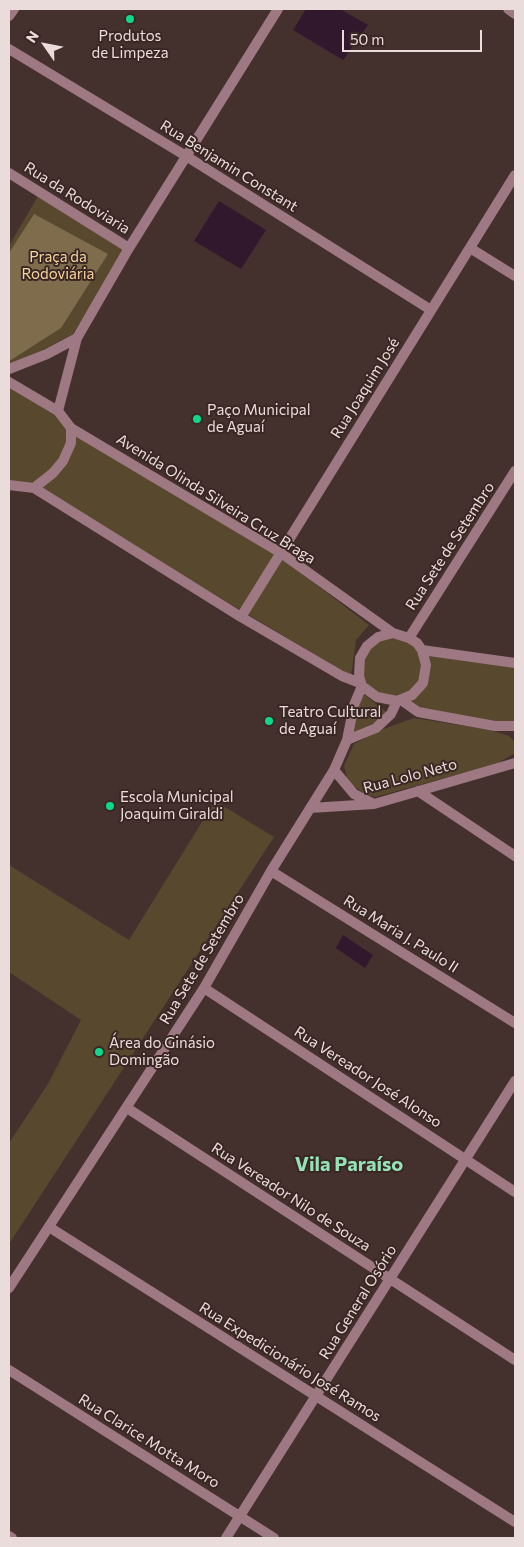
<!DOCTYPE html>
<meta charset="utf-8">
<style>
body{margin:0}
#map{position:relative;width:524px;height:1547px;overflow:hidden;background:#44312e;font-family:Commissioner,sans-serif}
canvas{display:block}
.frame{position:absolute;inset:0;border:10px solid #eadcdb;pointer-events:none}
.north{position:absolute;left:20px;top:20px;width:50px;height:50px;-webkit-text-stroke:4px #3a2724;paint-order:stroke;rotate:303deg;font-size:14px;font-weight:700;line-height:20px;text-align:center;color:#eadcdb}
.north::after{content:'';display:block;margin:auto;width:18px;height:22px;background:#eadcdb;clip-path:polygon(50% 0,100% 100%,50% 72%,0 100%)}
.scale{position:absolute;left:342px;top:30px;width:140px;height:22px;box-sizing:border-box;border:2px solid #eadcdb;border-top:0;padding-left:6px;font-size:15px;line-height:18px;white-space:nowrap;color:#eadcdb;-webkit-text-stroke:4px #3a2724;paint-order:stroke}
</style>
<div id="map">
<canvas width="524" height="1547"></canvas>
<div class="frame"></div>
<div class="north">N</div>
<div class="scale">50 m</div>
</div>
<script>
const ctx = document.querySelector('canvas').getContext('2d');
ctx.lineJoin = 'round';
function fillPath(path, color) { ctx.fillStyle = color; ctx.fill(path, 'evenodd'); }
const toPath = rows => new Path2D(rows.map(r => 'M' + r).join(''));
function trace(path, color, width, dash) { ctx.strokeStyle = color; ctx.lineWidth = width; ctx.lineCap = dash ? 'butt' : 'round'; ctx.setLineDash(dash || []); ctx.stroke(path); }
function drawText(font, color, halo, rows, align = 'center') {
  ctx.font = font + ' Commissioner,sans-serif'; ctx.lineWidth = 4; ctx.setLineDash([]); ctx.textBaseline = 'middle'; ctx.strokeStyle = halo; ctx.fillStyle = color; for (const [text, x, y, turn = 0] of rows) {
    ctx.save(); ctx.translate(x, y); ctx.rotate((+turn || 0) * Math.PI / 180); ctx.textAlign = isNaN(turn) ? turn : align; if (halo) ctx.strokeText(text, 0, 0); ctx.fillText(text, 0, 0); ctx.restore();
  }
}
fillPath(toPath([
 [38,196,126,249,73,334,43,350,9,364,9,246],
 [9,385,56,413,68,428,69,443,62,460,34,486,9,482],
 [74,434,279,556,369,625,356,640,351,676,38,489,55,475],
 [392,635,408,640,420,652,423,666,420,681,411,691,393,698,378,695,367,684,362,672,368,647],
 [429,654,515,666,515,722,495,721,410,706,411,698,418,693],
 [362,693,389,714,376,722,352,733],
 [414,718,490,730,509,736,515,742,515,753,496,764,375,797,364,794,348,781,344,766,354,744,378,731],
 [215,801,274,837,9,1244,9,1143,48,1084,81,1020,9,972,9,865,129,940]
]), '#58492e');
fillPath(toPath([
 [34,214,108,254,61,328,11,360,9,359,9,253]
]), '#7f6c4d');
fillPath(toPath([
 [306,9,340,9,368,25,343,60,293,30],
 [219,201,266,230,241,269,194,241],
 [343,935,373,955,365,968,336,948]
]), '#31182c');
trace(toPath([
 [508,9,515,14],
 [9,16,14,9],
 [9,49,186,156,431,310],
 [9,173,129,248],
 [470,248,515,276],
 [9,369,47,354,77,338],
 [9,382,58,411,71,428,71,443,63,461,53,473,34,488,9,485],
 [58,411,77,338,129,248,278,9],
 [71,428,281,553,393,633],
 [34,488,241,617,342,676,360,683],
 [241,617,515,175],
 [393,633,409,638,417,643,422,650,426,665,423,683,412,695,397,701,377,697,362,686,359,676,360,658,367,646,378,637,393,633],
 [409,638,515,471],
 [422,650,515,663],
 [401,700,418,712,495,726,515,726],
 [347,740,376,728,391,714,397,701],
 [334,770,354,794,372,803],
 [418,791,515,856],
 [310,808,374,804,515,763],
 [271,871,515,1023],
 [204,988,515,1192],
 [127,1108,515,1360],
 [49,1227,515,1522],
 [9,1288,204,988,271,871,334,770,347,740,354,705,362,686],
 [9,1370,274,1538],
 [9,1536,12,1538],
 [226,1538,515,1081]
]), '#9e7882', 10);
for (const [x, y, r, color] of [
 [130,19,5,"#0ed98a"],
 [197,419,5,"#0ed98a"],
 [269,721,5,"#0ed98a"],
 [110,806,5,"#0ed98a"],
 [99,1052,5,"#0ed98a"]
]) { const dot = new Path2D(); dot.arc(x, y, r, 0, 2 * Math.PI); ctx.fillStyle = color; ctx.fill(dot); trace(dot, '#3a2724', 2); }
drawText('15px', '#eadcdb', '#3a2724', [
 ["Produtos",130,36,"center"],
 ["de Limpeza",130,53,"center"],
 ["Paço Municipal",207,410],
 ["de Aguaí",207,427],
 ["Teatro Cultural",279,712],
 ["de Aguaí",279,729],
 ["Escola Municipal",120,797],
 ["Joaquim Giraldi",120,814],
 ["Área do Ginásio",109,1043],
 ["Domingão",109,1060]
], 'left');
drawText('15px', '#eadcdb', '#3a2724', [
 ["Rua Benjamin Constant",229,166,32],
 ["Rua da Rodoviaria",77,198,32],
 ["Rua Joaquim José",365,388,-58],
 ["Avenida Olinda Silveira Cruz Braga",216,499,32],
 ["Rua Sete de Setembro",450,546,-57],
 ["Rua Lolo Neto",410,776,-15],
 ["Rua Maria J. Paulo II",401,934,32],
 ["Rua Sete de Setembro",202,959,-59],
 ["Rua Vereador José Alonso",368,1077,33],
 ["Rua Vereador Nilo de Souza",291,1197,33],
 ["Rua General Osório",358,1302,-58],
 ["Rua Expedicionário José Ramos",290,1362,32],
 ["Rua Clarice Motta Moro",149,1441,32]
]);
drawText('15px', '#f7d59e', '#3a2724', [
 ["Praça da",58,257],
 ["Rodoviária",58,274]
]);
drawText('bold 20px', '#94e2b5', '#3a2724', [
 ["Vila Paraíso",349,1164]
]);
</script>
